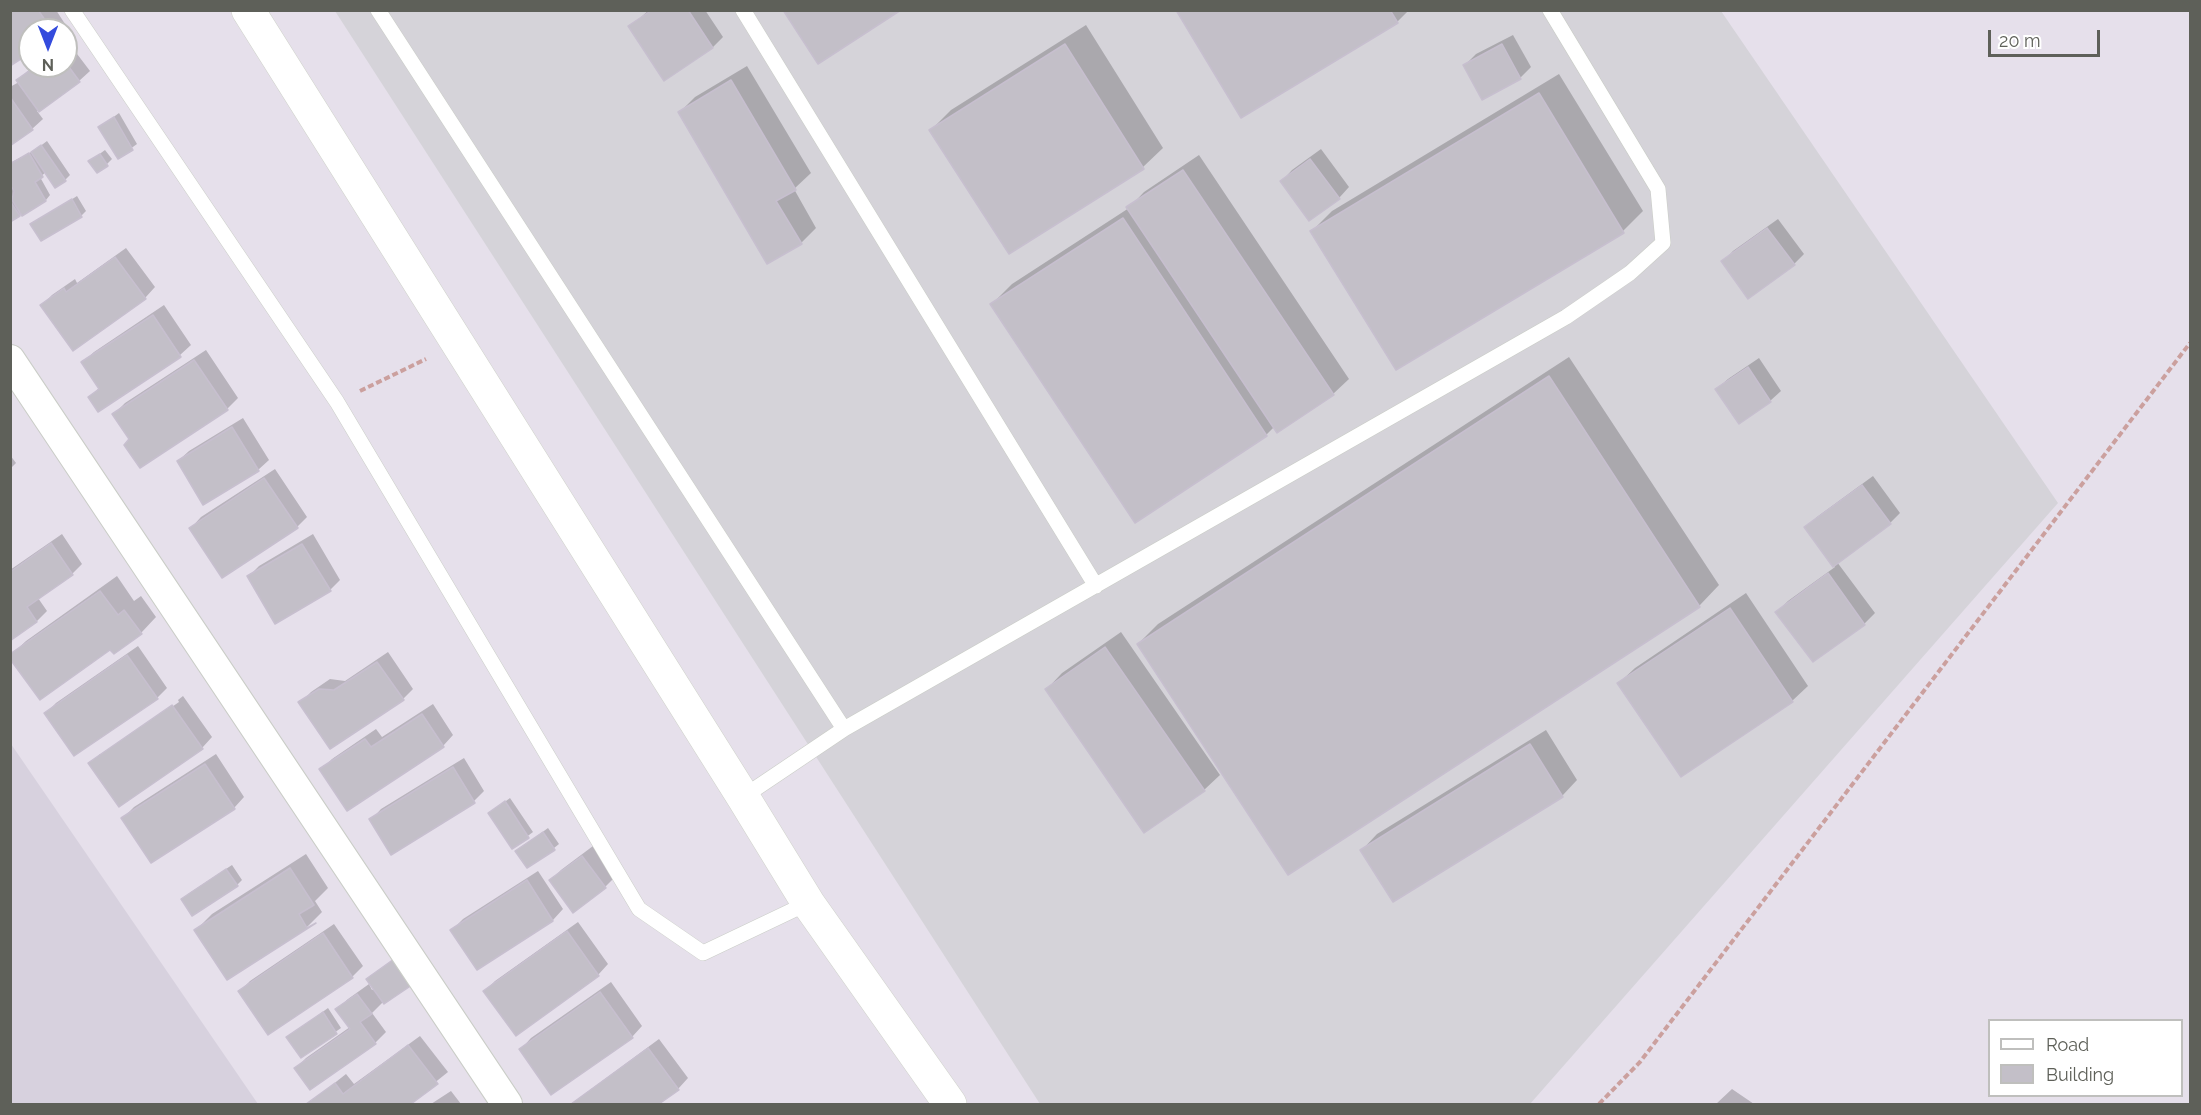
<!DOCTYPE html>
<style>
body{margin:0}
#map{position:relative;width:2201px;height:1115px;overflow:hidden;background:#e6e0eb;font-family:Raleway,sans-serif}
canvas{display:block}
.frame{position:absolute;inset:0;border:12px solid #5e6059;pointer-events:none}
.legend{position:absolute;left:1988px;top:1019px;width:195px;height:78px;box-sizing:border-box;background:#fff;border:2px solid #bfbfbd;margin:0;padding:8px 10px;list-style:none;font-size:18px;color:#5e6059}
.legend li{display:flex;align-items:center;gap:12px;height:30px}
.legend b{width:30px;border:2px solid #bfbfbd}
.north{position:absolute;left:18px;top:18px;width:60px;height:60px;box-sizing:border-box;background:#fff;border:2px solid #bfbfbd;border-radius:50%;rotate:180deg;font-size:16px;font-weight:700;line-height:24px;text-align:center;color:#5e6059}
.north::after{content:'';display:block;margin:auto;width:21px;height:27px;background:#344bdd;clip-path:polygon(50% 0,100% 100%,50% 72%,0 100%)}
.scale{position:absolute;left:1988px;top:30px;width:112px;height:27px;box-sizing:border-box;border:3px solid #5e6059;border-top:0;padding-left:8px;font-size:18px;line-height:21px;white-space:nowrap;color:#5e6059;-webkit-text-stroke:4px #fff;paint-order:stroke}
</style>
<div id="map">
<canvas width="2201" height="1115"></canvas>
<div class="frame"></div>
<ul class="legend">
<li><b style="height:8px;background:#fff"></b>Road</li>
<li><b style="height:16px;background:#c3bfc8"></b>Building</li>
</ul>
<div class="north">N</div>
<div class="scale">20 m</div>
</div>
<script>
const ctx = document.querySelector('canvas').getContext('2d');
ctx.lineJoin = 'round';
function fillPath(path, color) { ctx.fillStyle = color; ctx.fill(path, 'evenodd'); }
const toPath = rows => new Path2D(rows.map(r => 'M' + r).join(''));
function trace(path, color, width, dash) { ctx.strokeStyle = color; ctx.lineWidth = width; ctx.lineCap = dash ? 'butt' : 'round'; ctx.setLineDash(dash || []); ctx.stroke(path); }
fillPath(toPath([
 [335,11,1721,11,2058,503,1530,1104,1040,1104]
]), '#d5d3d9');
fillPath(toPath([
 [10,744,11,744,258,1104,11,1104]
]), '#d7d1de');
fillPath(toPath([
 [10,10,56,10,65,24,59,30,30,30,30,51],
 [649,10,705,10,723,37,713,47,664,79,630,27],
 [1177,10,1409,10,1397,22],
 [1086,25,1163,148,1143,167,1009,252,931,130,951,110],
 [1513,35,1531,67,1520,78,1465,65,1476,54],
 [68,42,90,71,79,81,37,111,43,119,32,129,10,144,10,87,19,82,18,80,33,66,66,66,66,43],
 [747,66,811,173,794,189,816,228,801,243,679,113,695,97],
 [1559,74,1643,211,1623,231,1312,231,1332,211],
 [119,113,137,144,119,157,100,127],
 [47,141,70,175,65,180,46,172,40,177,50,195,46,200,10,220,10,163,35,150],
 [1321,149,1349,187,1339,198,1282,181,1292,170],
 [105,150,112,159,107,164,90,161],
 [1199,155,1349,379,1333,394,1275,426,1266,435,992,304,1012,284,1129,208,1144,192],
 [77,196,86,211,81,216,32,225],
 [1778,219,1804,254,1794,264,1723,262,1733,251],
 [126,248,155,287,145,298,42,305,52,295,75,279,77,283],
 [164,305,191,345,180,355,98,410,90,397,100,387,83,362,94,352],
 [206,350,238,398,227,409,140,466,131,439,114,414,125,403],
 [1569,357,1719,585,1700,605,1289,873,1138,644,1158,624],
 [1759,358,1781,391,1770,401,1717,389,1728,379],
 [243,418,269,460,258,470,178,461,189,451],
 [10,455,16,463,10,469],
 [275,469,307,517,297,527,191,528,201,517],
 [1873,476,1900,513,1890,523,1837,562,1875,613,1864,624,1813,660,1777,612,1788,601,1835,567,1806,527,1817,517],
 [62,534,82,564,72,574,38,598,47,611,37,621,10,639,10,570],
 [313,534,340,580,330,590,249,576,259,566],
 [117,576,134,601,141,596,156,617,141,633,110,648,10,656,26,641],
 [1746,593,1808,686,1792,701,1619,683,1635,668],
 [1121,632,1220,775,1204,790,1145,831,1047,689,1062,673],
 [138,646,167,688,157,698,46,713,56,703],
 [388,652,413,689,403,699,300,703,311,692,330,679,345,681],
 [183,696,212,737,202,748,90,763,100,754,100,757,179,702,178,700],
 [433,704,453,735,443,746,321,770,332,759,376,729,382,737],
 [1546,730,1577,780,1562,796,1362,850,1377,834],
 [216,754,244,797,234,808,123,818,134,807],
 [464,758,484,791,474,801,392,853,371,820,381,809],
 [510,798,533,832,513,847,490,813],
 [548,828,559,844,554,848,522,847],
 [593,846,615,877,605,887,551,880,561,870],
 [306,854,328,888,315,901,322,912,307,927,196,930,212,914],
 [232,865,242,880,237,885,188,894],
 [538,871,563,909,553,920,477,968,452,930,463,919],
 [578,922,608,964,598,975,485,991,495,981],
 [334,924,363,966,352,977,268,1033,240,991,250,981],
 [611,982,642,1026,632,1037,521,1049,531,1038],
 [369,984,372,990,375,988,384,1001,372,1013,386,1032,375,1043,310,1088,296,1068,306,1058,350,1027,337,1009,348,999],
 [328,1008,341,1028,301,1056,288,1037],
 [420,1036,448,1072,408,1104,308,1104,346,1074,354,1084],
 [659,1039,688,1078,678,1089,656,1104,571,1104],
 [1732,1089,1754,1104,1716,1104],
 [451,1091,461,1104,431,1104]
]), '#0003');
const building = toPath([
 [10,10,38,10,52,30,30,30,30,53,10,66,10,10],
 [652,10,688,10,713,48,664,81,628,26,652,10],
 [783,10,901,10,818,64,783,10],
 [1176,10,1390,10,1398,23,1241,118,1176,10],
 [1065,44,1144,169,1009,254,929,130,1065,44],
 [1502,44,1521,79,1482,100,1463,65,1502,44],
 [66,63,80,82,39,112,16,80,36,66,66,66,66,63],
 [731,80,796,190,776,201,802,244,767,264,678,112,731,80],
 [1539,93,1624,233,1396,370,1310,231,1539,93],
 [10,97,33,130,10,146,10,97],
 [114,117,133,150,118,159,98,127,114,117],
 [41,145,66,181,55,188,31,152,41,145],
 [29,153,43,177,35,182,46,201,22,216,12,200,14,191,10,184,10,164,29,153],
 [100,154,108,166,97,173,88,161,100,154],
 [1310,159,1340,199,1309,221,1280,181,1310,159],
 [1183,170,1334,395,1277,433,1126,207,1183,170],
 [72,199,82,217,41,241,30,224,72,199],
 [10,201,20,216,10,222,10,201],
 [1123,218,1267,436,1135,523,990,304,1123,218],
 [1767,228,1795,265,1748,299,1721,261,1767,228],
 [115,257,146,299,73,351,40,305,64,288,66,292,115,257],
 [153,315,181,357,98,412,88,397,99,389,81,362,153,315],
 [194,360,228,410,140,468,124,445,129,439,112,414,194,360],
 [1748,367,1771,402,1739,424,1715,389,1748,367],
 [1549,376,1700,607,1288,875,1137,644,1549,376],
 [232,427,259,471,203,505,177,461,232,427],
 [264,478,298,528,222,578,189,528,264,478],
 [1862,485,1891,524,1833,567,1804,527,1862,485],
 [51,543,73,575,27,607,37,622,10,641,10,572,51,543],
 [302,544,331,591,275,624,247,576,302,544],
 [1828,573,1865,625,1813,662,1775,612,1828,573],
 [100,591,118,615,124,610,142,634,114,654,110,650,40,700,10,659,10,654,100,591],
 [1730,608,1793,702,1681,777,1617,683,1730,608],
 [1105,647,1205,791,1144,833,1045,689,1105,647],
 [127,655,158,699,74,756,44,713,127,655],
 [377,662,404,700,330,749,298,702,319,689,334,690,377,662],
 [172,705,203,749,119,807,88,763,172,705],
 [422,714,444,747,347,811,319,769,365,739,371,747,422,714],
 [1530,744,1563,797,1393,902,1360,850,1530,744],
 [205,764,235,809,151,863,121,818,205,764],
 [453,767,475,803,391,855,369,819,453,767],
 [505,801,529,838,512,849,488,813,505,801],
 [543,832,555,850,527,868,515,851,543,832],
 [582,856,606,888,573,913,549,880,582,856],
 [290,868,314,905,299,914,307,928,316,923,227,980,194,930,290,868],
 [226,869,238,886,192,916,181,899,226,869],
 [527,880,553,921,477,970,450,930,527,880],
 [567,931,599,976,516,1036,483,991,567,931],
 [323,933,353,978,268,1035,238,991,323,933],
 [394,959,412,985,384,1004,366,979,394,959],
 [600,992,633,1038,551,1095,519,1049,600,992],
 [357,994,372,1014,360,1022,376,1044,310,1090,294,1068,350,1029,335,1009,357,994],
 [323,1012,337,1034,301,1058,286,1037,323,1012],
 [408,1045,438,1084,411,1104,306,1104,335,1083,343,1094,408,1045],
 [648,1048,679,1090,659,1104,571,1104,648,1048]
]);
fillPath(building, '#c3bfc8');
trace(building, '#c7bfcf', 1.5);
const lane = toPath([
 [72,10,337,402,639,909,703,953,808,903],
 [378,10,844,729],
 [743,10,1096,586],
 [743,797,844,729,1566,317,1630,273,1663,243,1658,189,1550,10]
]);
const street = toPath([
 [10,360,507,1104]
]);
const secondary = toPath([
 [248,10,743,797,808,903,950,1104]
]);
trace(lane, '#cacdc7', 16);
trace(street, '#cacdc7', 32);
trace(secondary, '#ced1c9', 34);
trace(toPath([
 [360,391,426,359],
 [1599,1104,1640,1062,2190,343]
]), '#cba09e', 4, [6, 3]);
trace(lane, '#fff', 15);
trace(street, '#fff', 30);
trace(secondary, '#fff', 33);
</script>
